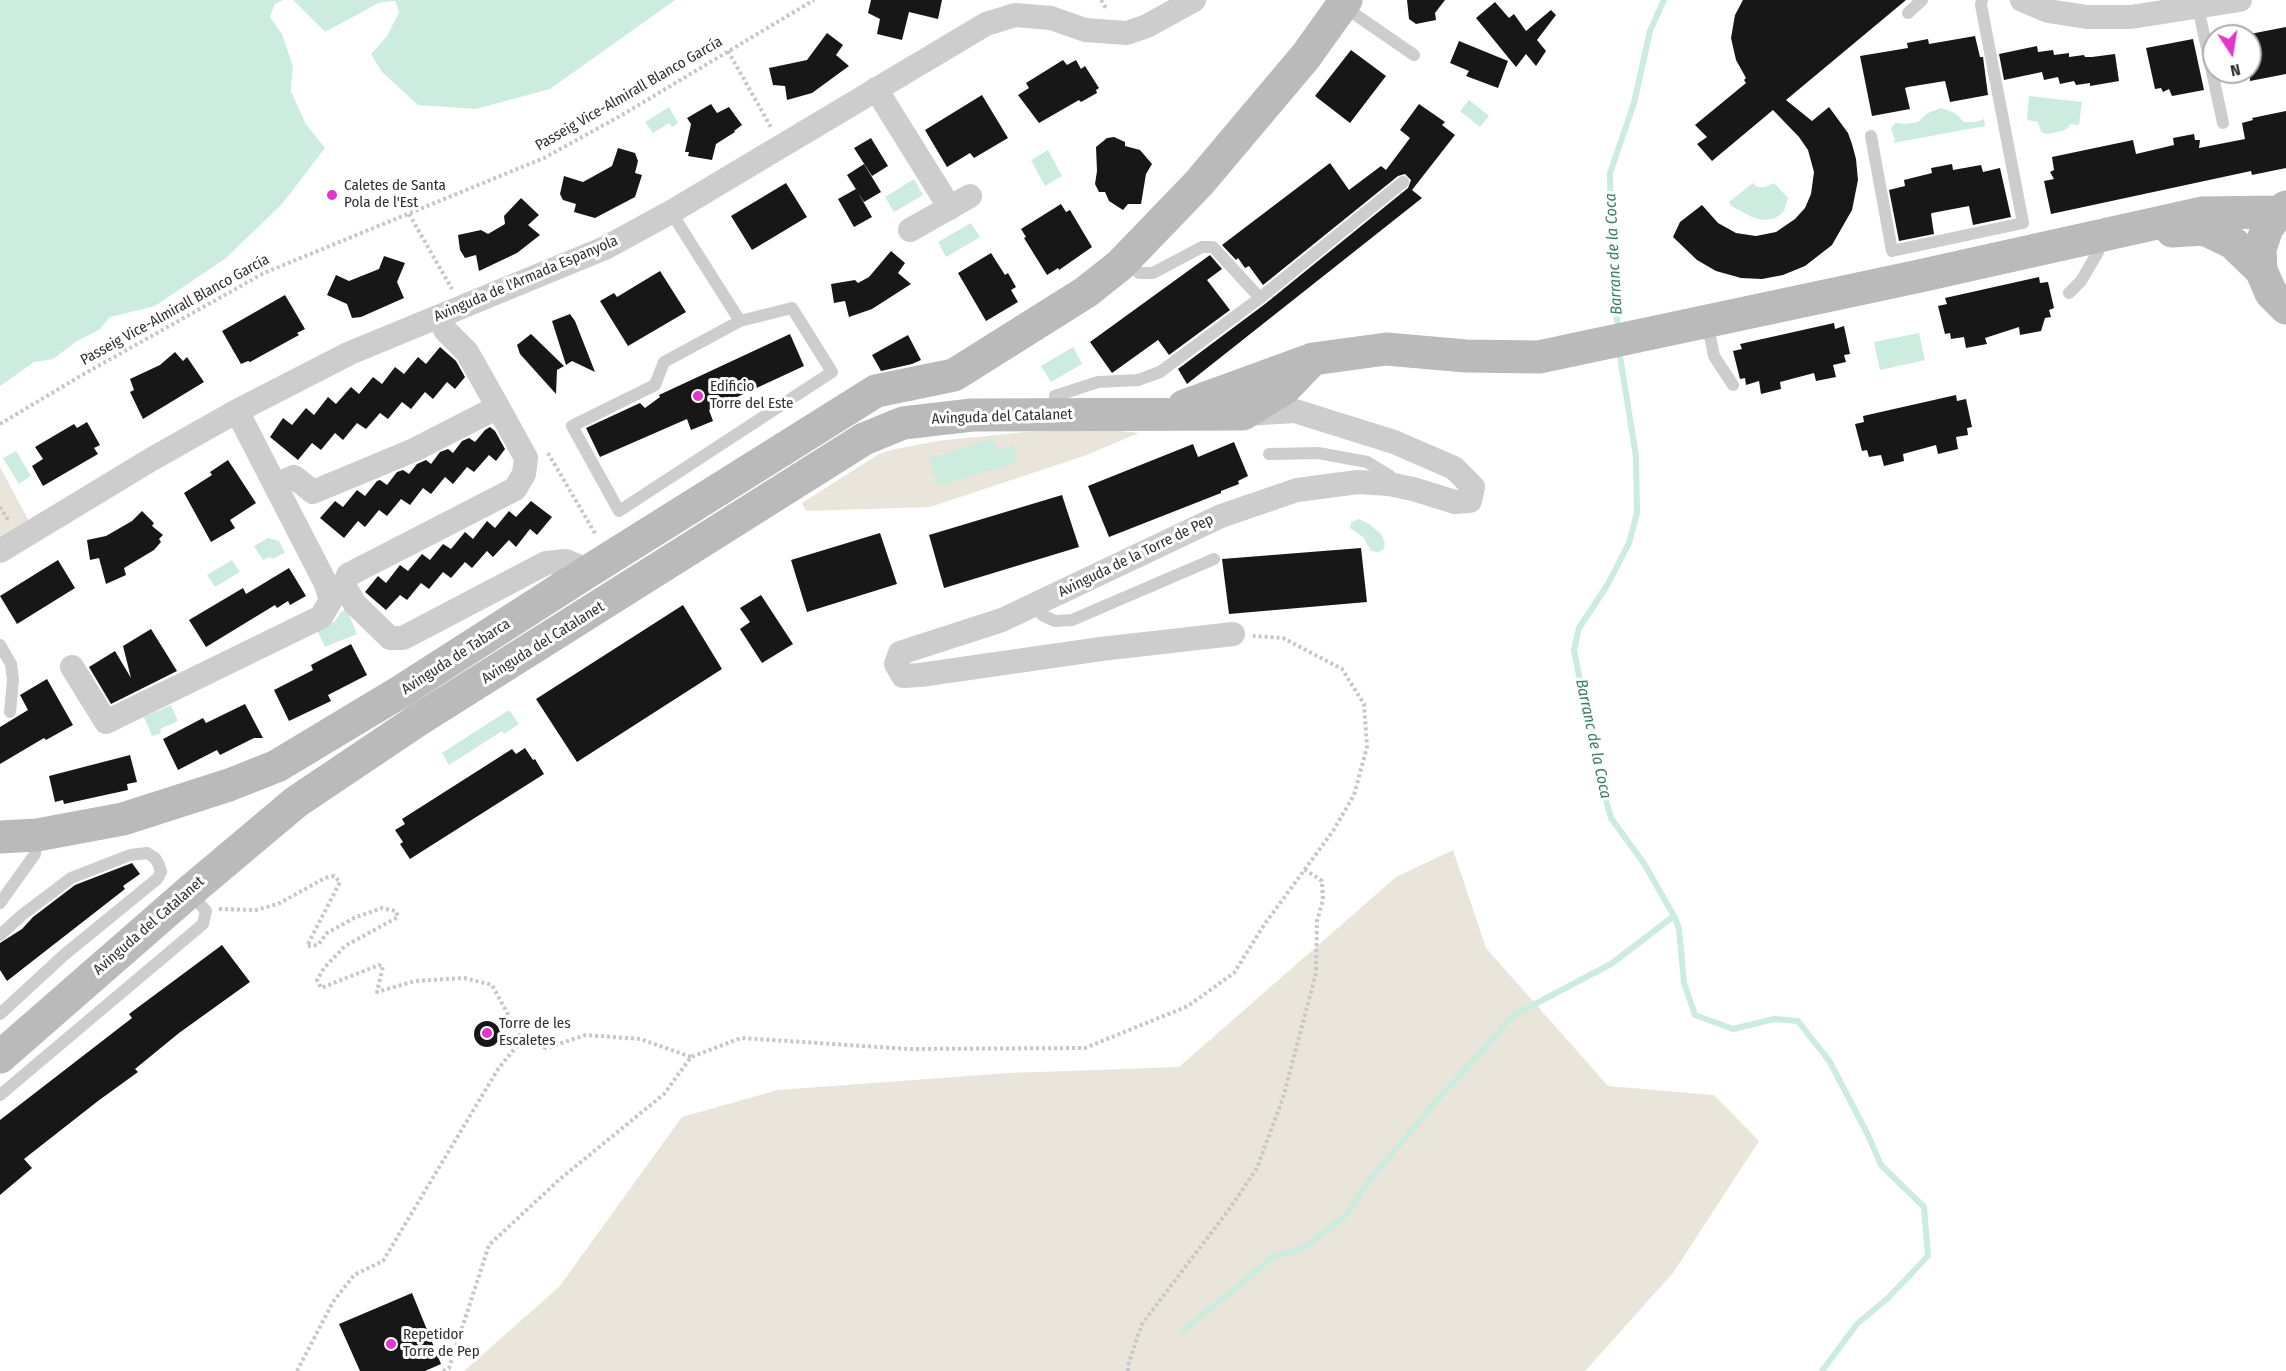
<!DOCTYPE html>
<meta charset="utf-8">
<style>
body{margin:0}
#map{position:relative;width:2286px;height:1371px;overflow:hidden;background:#fff;font-family:"Fira Sans Condensed",sans-serif}
canvas{display:block}
.north{position:absolute;left:2202px;top:24px;width:60px;height:60px;box-sizing:border-box;background:#fff;border:2px solid #acacac;border-radius:50%;rotate:168deg;font-size:16px;font-weight:700;line-height:24px;text-align:center;color:#303030}
.north::after{content:'';display:block;margin:auto;width:21px;height:27px;background:#e336cb;clip-path:polygon(50% 0,100% 100%,50% 72%,0 100%)}
</style>
<div id="map">
<canvas width="2286" height="1371"></canvas>
<div class="north">N</div>
</div>
<script>
const ctx = document.querySelector('canvas').getContext('2d');
ctx.lineJoin = 'round';
function fillPath(path, color) { ctx.fillStyle = color; ctx.fill(path, 'evenodd'); }
const toPath = rows => new Path2D(rows.map(r => 'M' + r).join(''));
function trace(path, color, width, dash) { ctx.strokeStyle = color; ctx.lineWidth = width; ctx.lineCap = dash ? 'butt' : 'round'; ctx.setLineDash(dash || []); ctx.stroke(path); }
function drawText(font, color, halo, rows, align = 'center') {
  ctx.font = font + ' "Fira Sans Condensed",sans-serif'; ctx.lineWidth = 6; ctx.setLineDash([]); ctx.textBaseline = 'middle'; ctx.strokeStyle = halo; ctx.fillStyle = color; for (const [text, x, y, turn = 0] of rows) {
    ctx.save(); ctx.translate(x, y); ctx.rotate((+turn || 0) * Math.PI / 180); ctx.textAlign = isNaN(turn) ? turn : align; if (halo) ctx.strokeText(text, 0, 0); ctx.fillText(text, 0, 0); ctx.restore();
  }
}
fillPath(toPath([
 [1103,429,1139,433,1084,456,930,507,806,511,802,503,879,454,891,450,937,441,1026,432],
 [0,467,30,523,0,539],
 [1453,850,1486,948,1608,1086,1714,1095,1759,1141,1673,1273,1585,1371,464,1371,559,1287,682,1117,778,1090,1009,1073,1179,1067,1396,877]
]), '#e9e5db');
fillPath(toPath([
 [0,0,284,0,275,4,270,17,282,34,293,66,291,91,306,124,325,148,282,204,226,258,155,306,110,317,99,330,77,341,53,359,34,362,0,386],
 [293,0,675,0,550,89,476,109,418,105,382,72,371,54,387,36,399,12,395,1,379,3,325,32],
 [2029,96,2082,102,2079,125,2070,124,2068,128,2062,131,2048,134,2041,132,2038,122,2027,120],
 [1469,100,1489,116,1480,127,1460,111],
 [669,107,678,123,672,127,669,123,653,133,645,122],
 [1941,108,1955,113,1964,122,1976,122,1984,119,1985,126,1893,143,1895,140,1891,128,1895,123,1906,124,1918,122,1928,113],
 [1048,150,1062,176,1045,186,1031,160],
 [914,179,923,195,894,212,885,197],
 [1753,183,1757,187,1765,187,1774,183,1788,198,1784,211,1780,215,1773,219,1762,220,1752,217,1731,206,1729,202],
 [971,223,980,237,946,257,938,242],
 [1919,333,1925,360,1880,370,1874,342],
 [1073,347,1082,364,1051,382,1041,366],
 [993,439,996,450,1013,445,1018,462,938,486,929,458],
 [16,451,31,476,19,484,3,458],
 [1359,519,1369,524,1382,535,1385,544,1383,550,1378,552,1371,551,1363,537,1350,528,1351,522],
 [268,538,279,541,285,553,272,559,270,557,263,560,254,546],
 [232,560,240,572,215,587,207,575],
 [345,610,348,612,357,634,325,647,317,630,335,621,341,612],
 [171,705,178,721,160,729,161,733,152,736,144,717],
 [509,710,519,724,504,734,502,731,449,765,442,753]
]), '#cbecdf');
fillPath(toPath([
 [284,0,286,1,278,6,274,16,285,32,296,65,294,90,309,123,328,149,306,124,291,91,293,66,282,34,270,17,275,4],
 [290,0,293,0,325,32,379,3,395,1,399,12,387,36,369,56,369,52,385,35,395,12,393,5,380,6,325,35]
]), '#fff');
trace(toPath([
 [1618,331,1611,247,1610,173,1634,103,1650,31,1664,0],
 [1619,350,1636,456,1637,513,1629,543,1608,584,1579,628,1574,650,1598,772,1611,818,1645,865,1674,916,1679,928,1684,983,1695,1015,1733,1029,1774,1019,1798,1021,1830,1062,1868,1135,1881,1165,1924,1207,1928,1256,1888,1298,1857,1324,1822,1371],
 [1183,1331,1273,1257,1306,1247,1346,1215,1367,1183,1440,1097,1514,1015,1611,964,1674,916]
]), '#cbecdf', 6);
fillPath(toPath([
 [871,0,942,0,938,19,909,12,902,40,877,34,880,19,868,13],
 [1407,0,1445,0,1435,13,1436,20,1416,24,1409,19],
 [1743,0,1906,0,1786,100,1812,121,1829,107,1848,133,1852,144,1856,159,1858,180,1852,210,1832,245,1805,266,1783,275,1762,279,1741,278,1716,271,1697,260,1673,237,1680,222,1702,205,1718,223,1736,233,1756,236,1776,232,1795,219,1805,208,1811,194,1814,172,1808,150,1799,137,1773,110,1712,161,1697,144,1707,137,1695,125,1746,83,1744,80,1746,78,1736,60,1731,38,1735,15],
 [1495,2,1509,18,1514,14,1526,31,1551,10,1556,15,1537,40,1546,51,1536,66,1526,54,1516,67,1476,18],
 [2286,27,2286,74,2250,81,2250,34],
 [827,33,843,45,836,55,849,66,812,93,787,100,785,86,773,85,769,68,807,60],
 [1975,36,1980,57,1983,57,1988,95,1950,102,1945,81,1908,87,1905,88,1910,109,1872,116,1860,56,1908,48,1907,43,1928,39,1929,44],
 [2193,39,2204,90,2172,96,2169,89,2163,92,2161,88,2155,89,2146,48],
 [1459,41,1508,61,1498,88,1466,76,1469,71,1450,63],
 [2037,46,2038,52,2053,50,2054,55,2069,53,2069,57,2084,55,2085,57,2092,57,2115,54,2119,81,2090,86,2090,83,2076,85,2074,81,2060,84,2058,77,2044,80,2042,72,2004,80,1999,54],
 [1351,50,1386,76,1350,123,1315,96],
 [1063,60,1067,65,1076,60,1081,69,1085,66,1099,88,1096,90,1097,93,1081,102,1079,100,1039,123,1018,95,1029,88,1026,83],
 [982,95,1008,138,974,158,970,153,947,167,925,130],
 [711,104,717,113,729,107,742,125,734,131,735,132,716,144,712,160,688,156,689,152,685,152,691,124,687,118],
 [1419,104,1445,122,1442,125,1455,135,1412,190,1422,198,1187,384,1178,369,1265,304,1408,188,1411,180,1405,174,1398,176,1263,285,1249,266,1245,268,1238,258,1236,260,1222,245,1330,163,1349,190,1381,166,1386,170,1410,138,1400,130],
 [2286,111,2286,168,2252,175,2251,171,2051,214,2044,181,2054,179,2050,172,2054,170,2052,157,2133,140,2136,154,2174,145,2173,138,2194,134,2195,140,2200,140,2199,148,2245,139,2242,123,2253,120,2252,118],
 [1114,137,1125,142,1125,146,1140,150,1152,164,1146,174,1141,204,1128,204,1123,210,1109,201,1105,192,1099,192,1095,184,1097,171,1096,147,1107,138],
 [871,138,888,166,872,176,854,148],
 [618,148,635,153,638,161,635,173,642,175,635,197,595,218,574,212,576,204,563,200,560,194,564,176,583,182,612,166],
 [864,164,881,192,864,202,847,175],
 [1952,164,1953,170,1981,165,1983,172,2000,168,2011,217,1973,225,1969,206,1932,213,1931,214,1934,234,1899,241,1889,190,1905,186,1904,180,1932,173,1931,168],
 [786,183,807,217,752,250,731,216],
 [856,189,872,217,854,227,838,199],
 [521,198,539,215,528,225,540,235,517,253,479,271,476,255,465,258,460,250,458,235,481,230,488,234,505,224,504,216],
 [1061,204,1066,212,1070,210,1092,247,1059,270,1058,268,1047,275,1024,238,1026,237,1021,229],
 [891,251,905,263,898,273,911,284,872,309,849,317,845,301,834,303,831,284,855,280,858,283,869,277],
 [991,253,1005,275,1008,273,1016,287,1011,290,1018,302,986,321,958,273],
 [1210,255,1222,269,1207,280,1230,310,1169,355,1158,340,1112,373,1090,342],
 [384,256,405,263,397,282,404,298,361,317,352,318,347,304,327,295,336,275,349,281,379,269],
 [660,271,686,312,628,346,600,301,614,293,617,297],
 [2039,277,2040,283,2048,282,2054,308,2049,310,2051,317,2045,318,2041,331,2020,335,2019,327,1985,338,1987,344,1966,348,1964,337,1951,339,1950,333,1945,334,1938,306,1947,304,1945,298],
 [285,295,305,329,297,333,299,335,250,362,248,361,241,364,222,331],
 [570,314,575,321,595,372,572,361,566,365,552,321],
 [1834,323,1835,329,1844,326,1850,354,1844,355,1846,362,1833,365,1836,377,1816,381,1814,373,1780,382,1781,389,1761,394,1759,381,1746,385,1745,378,1740,379,1733,351,1742,349,1740,344],
 [531,334,564,366,557,370,556,394,520,354,517,345],
 [790,334,804,366,709,410,713,421,691,430,687,419,600,457,586,428,640,403,645,408,660,397,659,395],
 [908,335,921,360,912,364,881,371,872,355],
 [440,347,456,361,465,377,455,389,447,382,433,399,425,392,411,409,402,402,388,419,380,413,366,429,357,423,343,440,335,433,321,450,312,443,298,460,270,437,283,418,292,425,306,408,314,415,328,397,336,404,351,387,359,394,373,377,382,384,395,367,404,374,418,357,426,364],
 [175,352,183,361,187,357,204,382,143,419,130,392,134,390,130,379,160,365],
 [1956,395,1957,401,1966,399,1972,427,1967,428,1968,435,1956,437,1958,449,1938,454,1936,445,1903,454,1904,461,1884,466,1881,455,1869,457,1867,450,1862,451,1855,424,1864,422,1863,416],
 [87,422,100,445,94,448,98,454,43,486,32,466,43,459,35,447,74,424,77,428],
 [490,427,495,431,505,449,496,461,489,455,474,472,467,467,453,484,445,477,431,494,423,488,410,505,401,499,387,516,379,510,365,527,358,521,344,538,320,518,335,501,343,507,357,490,365,496,377,481,380,480,387,485,397,472,403,470,409,474,417,464,426,460,431,464,440,452,448,449,453,453,462,441,469,438,475,442,485,430],
 [1234,442,1248,476,1238,481,1239,484,1221,491,1221,493,1109,537,1088,486,1193,444,1198,457],
 [228,460,256,503,230,520,235,528,211,542,184,493,212,475,210,472],
 [1062,495,1079,547,944,588,929,535],
 [531,501,552,517,537,535,530,529,516,547,509,540,493,557,487,551,472,568,465,562,451,578,443,572,429,589,421,583,407,600,400,595,386,610,365,592,378,576,386,583,400,565,408,571,422,554,430,560,443,544,451,549,465,532,473,539,487,521,495,528,509,511,516,517],
 [142,511,154,523,152,526,163,535,159,539,161,542,154,550,124,568,126,575,106,584,99,558,90,560,87,540,106,536,132,521],
 [880,533,897,584,807,612,791,560],
 [1361,548,1367,602,1229,614,1222,559],
 [58,560,75,588,17,624,0,596],
 [289,568,306,596,290,605,288,601,277,608,275,605,206,647,189,620,243,588,246,594],
 [761,595,793,644,762,663,740,629,750,622,740,608],
 [683,605,722,669,577,762,536,699],
 [151,629,177,671,111,704,89,667,115,651,131,678,123,646],
 [351,644,367,675,328,695,331,701,289,721,274,690,313,670,311,665],
 [47,679,73,725,46,740,44,738,0,764,0,727,28,710,20,695],
 [245,704,263,738,254,738,220,755,217,750,178,770,163,739,203,718,206,723],
 [525,748,533,760,535,759,544,774,410,859,400,844,403,842,395,830,405,824,402,819,512,749,516,754],
 [130,755,137,782,127,784,128,790,64,804,63,800,55,802,49,776],
 [132,863,140,874,123,886,125,889,7,981,0,970,0,943,22,929,33,917,75,885],
 [222,945,250,982,179,1033,135,1069,138,1072,98,1101,24,1159,32,1168,0,1195,0,1120,132,1018,129,1014],
 '474 1034a13 13 0 1 1 26 0a13 13 0 1 1-26 0Z',
 [412,1293,441,1364,425,1371,360,1371,339,1324]
]), '#171717');
trace(toPath([
 [1101,0,1107,10],
 [728,51,772,129],
 [409,214,452,289],
 [0,424,82,375,264,273,544,158,622,115,814,0],
 [548,453,596,535],
 [0,507,7,518,6,522],
 [219,909,256,910,278,904,325,878,334,876,340,882,307,946,318,945,327,933,354,918,382,908,396,911,398,917,345,946,324,968,317,980,321,988,379,965,383,966,377,992,415,981,464,978,492,985,522,1040,546,1048,586,1035,640,1039,691,1057],
 [297,1371,333,1302,354,1275,383,1261,498,1069,522,1040],
 [443,1371,449,1368,489,1245,560,1179,664,1094,691,1057,741,1038,909,1049,1085,1048,1188,1006,1234,973,1264,925,1333,831,1354,795,1367,747,1364,704,1342,669,1283,638,1253,636],
 [1128,1371,1128,1365,1142,1324,1230,1208,1257,1168,1283,1098,1316,973,1317,921,1323,900,1322,881,1304,869]
]), '#c7c7c7', 4, [3, 3]);
trace(toPath([
 [1343,6,1414,55],
 [2198,7,2223,123],
 [1908,13,1922,0],
 [1871,136,1892,251,2023,223,1981,5,1982,0],
 [671,212,740,321,792,308,832,372,619,511,572,426,655,385,664,362,740,321],
 [1128,260,1139,273,1153,273,1202,247,1213,247,1260,298],
 [2069,293,2081,281,2098,252,2096,238],
 [1707,321,1714,356,1733,385],
 [1055,413,1055,396,1098,382,1138,380,1160,372,1260,298,1403,182],
 [1269,454,1318,453,1367,462,1390,476,1389,484],
 [1036,605,1042,615,1055,621,1072,620,1214,559],
 [0,645,11,664,13,679,10,712],
 [0,903,35,854,37,836],
 [0,935,22,915,71,878,130,855,147,853,155,858,159,865,161,872,157,879,64,955,0,1014],
 [0,1095,203,924,206,911,191,894]
]), '#cdcdcd', 12);
trace(toPath([
 [2022,0,2048,11,2087,17,2131,17,2240,0],
 [876,89,950,208],
 [910,230,970,196],
 [438,317,446,331,467,352,498,407],
 [276,485,294,477,313,492,414,450,498,407,526,458,524,474,515,489,348,575,344,586,355,604,390,638,403,638,546,563,566,561,578,566,584,574],
 [0,551,152,459,237,411,350,353,605,248,671,212,986,24,1015,15,1051,18,1085,30,1127,33,1147,26,1194,0],
 [1233,634,1101,649,920,675,903,676,896,664,900,653,1002,620,1221,516,1297,490,1358,482,1389,484,1413,489,1455,502,1470,501,1473,487,1454,468,1394,442,1295,411,1246,414],
 [72,667,106,722,321,617,331,600,325,582,237,411]
]), '#cdcdcd', 24);
trace(toPath([
 [2286,207,2279,212,2267,228,2260,249,2261,270,2271,293,2286,308],
 [2172,231,2204,229,2233,243,2261,270],
 [1184,406,1313,359,1386,349,1466,356,1539,357,1915,277,2202,213,2279,212],
 [0,837,37,835,123,819,229,785,277,766,400,692,584,574,876,391,954,375,1086,292,1120,265,1199,183,1306,56,1346,0],
 [0,1057,189,892,296,802,418,720,864,439,903,423,972,415,1243,414,1285,388,1313,359]
]), '#bababa', 33);
for (const [x, y, r, color] of [
 [332,195,6,"#e336cb"],
 [698,396,6,"#e336cb"],
 [487,1033,6,"#e336cb"],
 [391,1344,6,"#e336cb"]
]) { const dot = new Path2D(); dot.arc(x, y, r, 0, 2 * Math.PI); ctx.fillStyle = color; ctx.fill(dot); trace(dot, '#fff', 2); }
drawText('15px', '#303030', '#fff', [
 ["Passeig Vice-Almirall Blanco García",629,94,-30],
 ["Avinguda de l'Armada Espanyola",526,279,-23],
 ["Passeig Vice-Almirall Blanco García",175,310,-29],
 ["Avinguda del Catalanet",1002,417,-2],
 ["Avinguda de la Torre de Pep",1136,556,-26],
 ["Avinguda del Catalanet",543,643,-32],
 ["Avinguda de Tabarca",456,657,-33],
 ["Avinguda del Catalanet",149,926,-41]
]);
drawText('15px', '#303030', '#fff', [
 ["Caletes de Santa",344,186],
 ["Pola de l'Est",344,203],
 ["Edificio",710,387],
 ["Torre del Este",710,404],
 ["Torre de les",499,1024],
 ["Escaletes",499,1041],
 ["Repetidor",403,1335],
 ["Torre de Pep",403,1352]
], 'left');
drawText('italic 16px', '#377e62', '#fff', [
 ["Barranc de la Coca",1614,254,-93],
 ["Barranc de la Coca",1593,739,78]
]);
</script>
